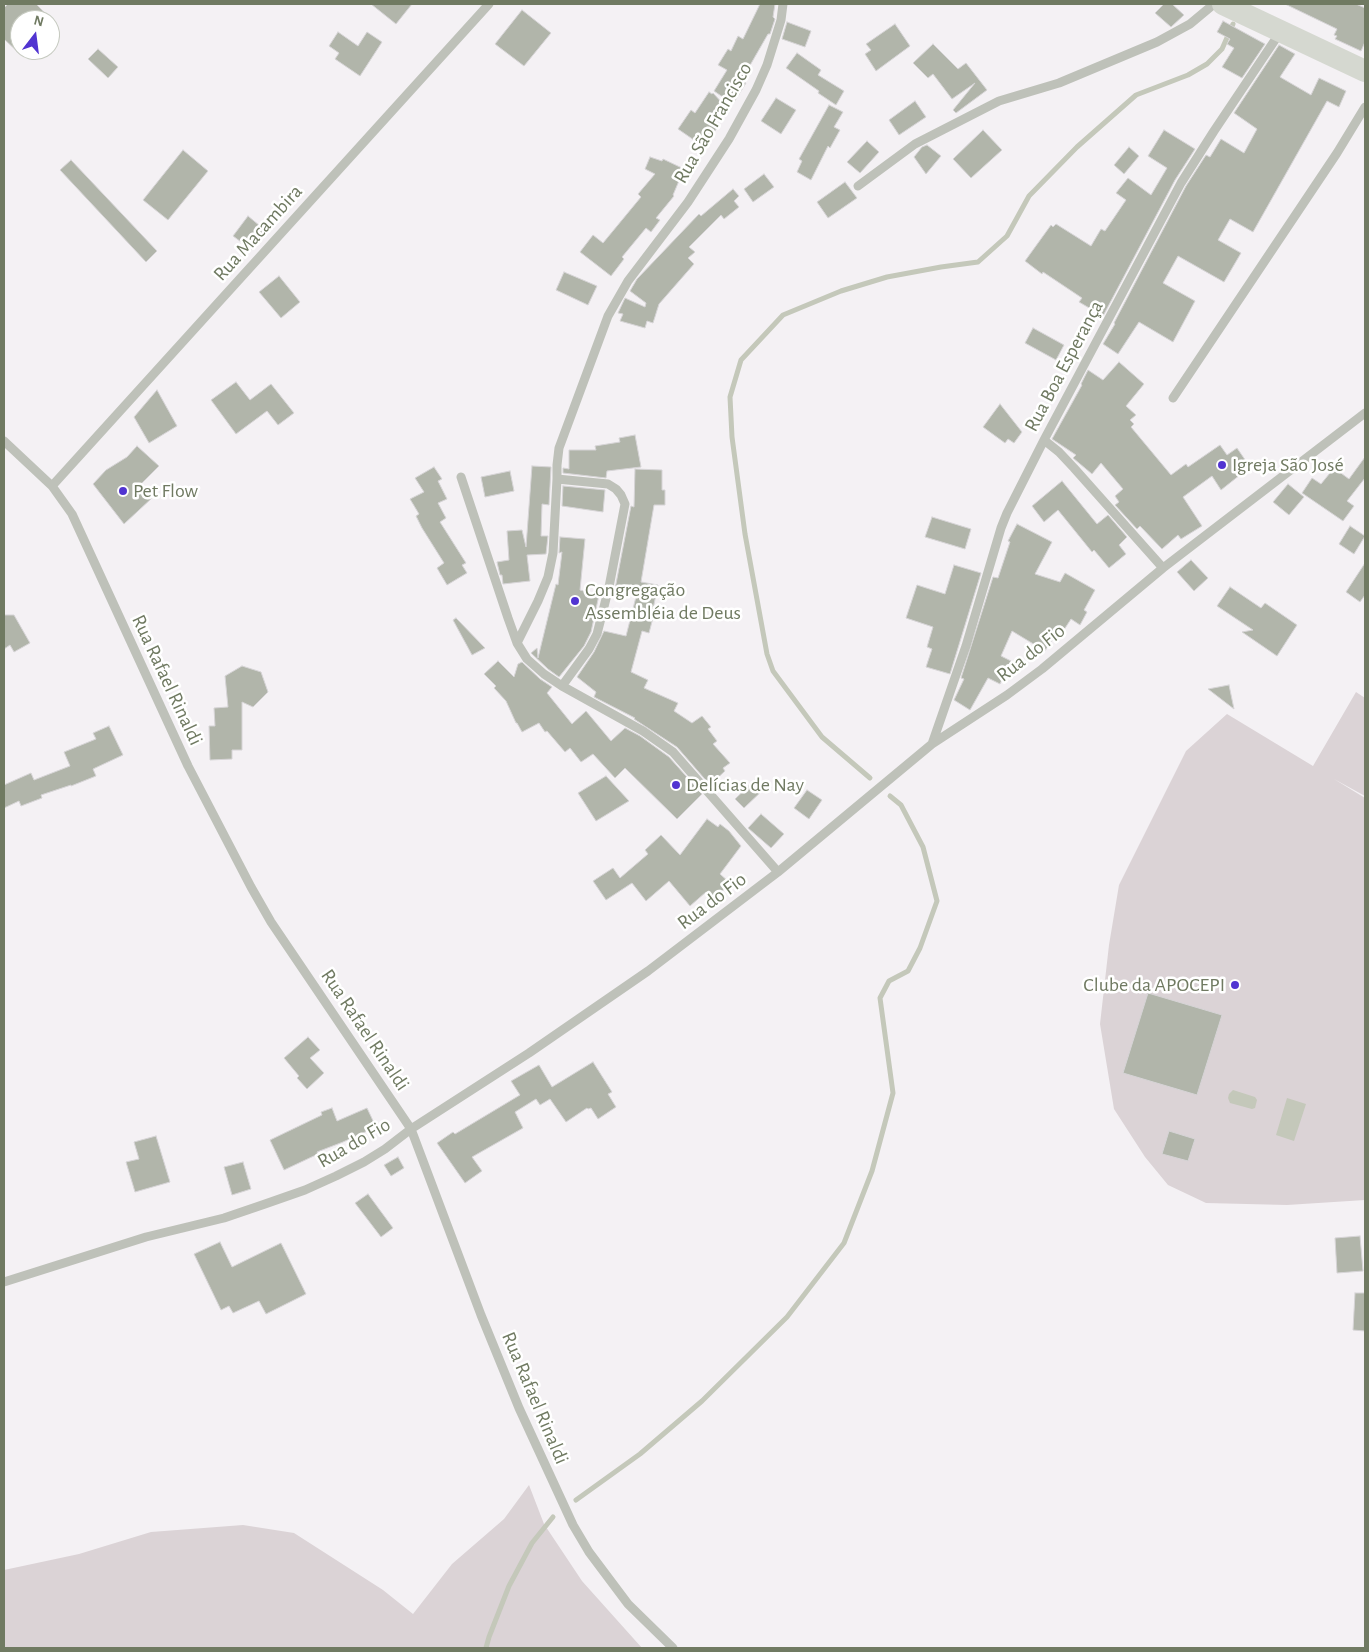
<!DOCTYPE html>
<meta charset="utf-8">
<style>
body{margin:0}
#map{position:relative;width:1369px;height:1652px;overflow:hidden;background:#f4f1f4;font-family:"Alegreya Sans",sans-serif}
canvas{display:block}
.frame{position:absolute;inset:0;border:5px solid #707a62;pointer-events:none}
.north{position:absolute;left:10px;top:10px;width:50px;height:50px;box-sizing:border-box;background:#fff;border:1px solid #c6cac0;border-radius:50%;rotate:15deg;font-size:14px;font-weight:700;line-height:20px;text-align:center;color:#707a62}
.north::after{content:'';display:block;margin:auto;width:18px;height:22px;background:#5134d1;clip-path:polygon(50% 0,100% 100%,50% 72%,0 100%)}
</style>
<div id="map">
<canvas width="1369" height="1652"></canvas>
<div class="frame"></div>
<div class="north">N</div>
</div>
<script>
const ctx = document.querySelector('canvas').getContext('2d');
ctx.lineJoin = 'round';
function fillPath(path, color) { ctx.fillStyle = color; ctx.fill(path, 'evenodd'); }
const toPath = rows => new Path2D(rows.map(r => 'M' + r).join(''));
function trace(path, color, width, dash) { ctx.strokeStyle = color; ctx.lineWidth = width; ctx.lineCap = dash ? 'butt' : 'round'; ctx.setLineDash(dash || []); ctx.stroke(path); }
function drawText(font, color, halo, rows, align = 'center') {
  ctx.font = font + ' "Alegreya Sans",sans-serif'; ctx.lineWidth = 5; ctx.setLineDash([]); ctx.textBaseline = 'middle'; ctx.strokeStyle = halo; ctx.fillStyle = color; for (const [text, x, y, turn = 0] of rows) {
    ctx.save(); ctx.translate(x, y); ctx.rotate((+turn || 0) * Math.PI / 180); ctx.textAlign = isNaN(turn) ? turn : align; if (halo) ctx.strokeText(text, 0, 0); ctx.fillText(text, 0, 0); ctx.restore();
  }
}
fillPath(toPath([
 [1356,692,1365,698,1365,796,1334,779,1365,798,1365,1200,1287,1205,1206,1203,1168,1185,1145,1157,1114,1109,1100,1024,1109,945,1119,885,1186,751,1227,714,1313,766],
 [529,1485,544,1524,582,1581,642,1648,4,1648,4,1570,79,1554,151,1532,243,1525,294,1533,383,1590,413,1614,452,1564,504,1519]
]), '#dbd3d6');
fillPath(toPath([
 [1233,1090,1255,1097,1257,1100,1255,1108,1252,1109,1230,1103,1228,1098,1229,1094],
 [1287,1098,1306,1104,1294,1141,1276,1135]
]), '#c4c8ba');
trace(toPath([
 [870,778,822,737,773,671,767,654,745,534,732,437,730,397,741,360,783,315,841,291,887,277,941,267,978,262,1007,236,1029,196,1077,147,1136,95,1188,75,1207,64,1222,49,1233,24],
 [576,1500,640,1454,702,1401,787,1317,844,1243,872,1171,893,1093,880,998,889,981,908,971,920,948,937,901,923,847,901,805,890,796],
 [486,1648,489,1637,509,1586,532,1543,553,1517]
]), '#c4c8ba', 5);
const building = toPath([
 [8,4,36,4,52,20,20,20,20,54,4,39,4,8,8,4],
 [371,4,412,4,396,24,371,4],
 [760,4,775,4,773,17,775,19,770,34,768,34,741,81,746,83,733,104,714,91,727,70,718,65,728,49,731,51,738,36,743,39,760,4],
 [1164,4,1172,4,1184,15,1171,27,1155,13,1164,4],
 [1285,4,1356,4,1365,8,1365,42,1361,51,1335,39,1337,36,1334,35,1337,29,1285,4],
 [522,10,551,33,524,66,495,44,522,10],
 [1223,21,1265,44,1242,78,1222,67,1234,48,1227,44,1230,39,1217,32,1223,21],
 [787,22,811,31,805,47,782,39,787,22],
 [895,24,910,46,876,71,865,54,871,50,866,44,895,24],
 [338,32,358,46,367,32,382,42,360,76,335,59,339,53,329,46,338,32],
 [933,44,958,69,966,63,987,90,956,113,953,110,975,83,952,99,933,74,928,78,913,63,933,44],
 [1279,45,1295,54,1280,77,1311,95,1319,78,1346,91,1339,107,1327,101,1253,232,1230,219,1218,240,1241,253,1224,282,1178,256,1163,283,1195,301,1173,342,1139,322,1118,354,1103,344,1115,324,1114,323,1186,186,1206,155,1210,157,1221,139,1244,153,1257,129,1234,113,1279,45],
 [98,49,118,67,108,78,88,59,98,49],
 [797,53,821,70,818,75,844,91,836,105,818,93,819,91,786,68,797,53],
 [709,92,712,94,713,93,725,106,712,125,717,128,704,147,678,129,691,110,695,113,709,92],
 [776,98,796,110,781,134,761,121,776,98],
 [915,101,926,117,899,135,889,120,915,101],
 [829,105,843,112,834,127,840,130,830,148,828,146,811,180,797,172,802,161,799,159,829,105],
 [983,130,1002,150,971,178,953,159,983,130],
 [1164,130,1195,149,1175,180,1103,316,1079,302,1082,298,1043,272,1042,274,1025,261,1051,225,1053,227,1056,224,1091,246,1101,229,1105,231,1126,200,1116,193,1128,178,1151,195,1167,168,1148,156,1164,130],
 [867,141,879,152,860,173,847,162,867,141],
 [927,145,941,156,926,174,914,157,922,147,927,145],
 [1129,147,1139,156,1124,174,1114,165,1129,147],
 [183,150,208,171,168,220,143,200,183,150],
 [650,157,662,161,663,159,684,169,673,195,674,196,656,218,660,220,651,232,646,228,622,257,624,259,611,276,580,252,593,235,603,243,641,197,638,194,655,174,645,169,650,157],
 [71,160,157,251,146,262,60,170,71,160],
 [764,174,774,187,753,202,744,189,764,174],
 [845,182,857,198,828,218,817,202,845,182],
 [733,189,739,196,734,201,739,207,724,219,721,215,689,247,695,252,688,258,694,264,659,304,653,323,647,321,645,328,620,321,623,314,618,313,625,298,645,307,646,303,630,291,637,279,699,214,701,216,733,189],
 [248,216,266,231,252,250,233,236,248,216],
 [564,272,597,286,588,305,556,290,564,272],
 [279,276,300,302,281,318,259,292,279,276],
 [1033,328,1064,345,1056,360,1025,343,1033,328],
 [1119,362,1144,384,1126,406,1136,415,1130,420,1134,424,1131,427,1171,475,1186,464,1188,467,1220,445,1227,455,1237,448,1250,467,1221,490,1212,476,1183,497,1202,526,1181,539,1178,535,1162,549,1140,526,1137,529,1115,505,1119,502,1115,496,1123,489,1101,463,1092,474,1073,458,1076,455,1052,439,1082,385,1081,384,1088,370,1103,380,1119,362],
 [236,382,250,400,271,384,294,413,278,425,267,411,236,434,211,400,236,382],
 [157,390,177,426,149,443,134,417,157,390],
 [1000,404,1022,432,1014,443,1008,439,1005,443,983,427,1000,404],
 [635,435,641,467,607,471,606,478,563,473,563,468,569,469,569,450,596,450,595,446,620,442,619,438,635,435],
 [137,446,159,466,141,484,152,498,124,524,93,484,106,470,127,457,137,446],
 [1365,457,1365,478,1347,501,1354,506,1343,521,1302,493,1312,478,1321,484,1334,468,1349,479,1365,457],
 [532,466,551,467,549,505,542,504,541,536,548,536,546,554,527,555,530,581,503,584,502,575,500,575,497,562,509,560,507,531,522,530,526,547,532,466],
 [434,467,442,479,438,481,447,499,438,503,446,518,440,522,466,563,462,565,467,573,447,585,437,568,444,563,422,528,416,516,419,514,410,499,424,492,415,478,434,467],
 [635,469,662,470,662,490,665,490,665,505,654,505,641,582,658,585,652,614,654,614,649,633,642,631,631,672,648,680,644,688,678,703,674,711,692,723,702,716,711,727,708,729,717,741,713,744,730,763,723,768,725,771,710,785,677,747,634,719,635,718,594,697,596,692,577,677,594,652,604,631,626,636,637,593,615,589,631,506,634,507,635,469],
 [510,471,514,491,485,497,481,477,510,471],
 [1062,481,1097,524,1108,515,1127,537,1119,545,1126,554,1109,568,1094,550,1092,552,1058,510,1044,522,1032,506,1062,481],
 [1288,484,1304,497,1289,515,1273,502,1288,484],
 [563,486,605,490,603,512,562,506,563,486],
 [932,517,971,529,965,549,925,537,932,517],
 [1017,524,1052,542,1035,574,1060,582,1065,573,1095,590,1084,610,1087,612,1080,625,1071,619,1056,642,1052,640,1045,651,1012,631,1001,656,1011,661,1000,684,988,678,970,710,954,700,964,679,961,678,993,577,998,578,1010,542,1008,541,1017,524],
 [1350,526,1365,536,1354,554,1339,544,1350,526],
 [560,537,585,539,580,590,599,595,591,632,584,646,559,677,548,669,531,653,537,648,538,658,556,584,558,585,562,552,559,553,560,537],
 [1191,560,1208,578,1194,591,1177,572,1191,560],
 [1365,563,1365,595,1360,602,1346,592,1365,563],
 [954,565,981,573,950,674,926,667,932,649,927,647,933,627,906,618,917,585,945,594,954,565],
 [1230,587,1261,608,1265,603,1297,625,1277,656,1242,632,1253,630,1217,606,1230,587],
 [4,615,14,615,30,643,14,652,10,645,4,649,4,615],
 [456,618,485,648,472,655,453,620,456,618],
 [498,661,514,677,518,664,522,662,540,679,552,687,547,693,572,724,586,711,611,741,625,728,640,736,669,757,702,794,677,819,625,768,615,778,593,754,581,762,570,748,565,752,547,731,545,732,539,723,522,732,517,723,516,723,506,701,494,688,496,686,484,674,498,661],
 [242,666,261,672,268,692,253,707,242,702,242,750,232,750,232,759,210,760,209,726,215,726,214,708,228,707,225,676,242,666],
 [1229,685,1234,709,1208,689,1229,685],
 [109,726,123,755,93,769,96,776,71,786,71,785,41,795,42,798,21,806,19,801,4,808,4,785,31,773,34,780,70,766,64,752,96,739,93,733,109,726],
 [606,776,629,801,596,821,578,793,606,776],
 [755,780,764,789,744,808,735,799,755,780],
 [807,790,822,800,809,819,794,808,807,790],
 [761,814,784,834,771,848,748,828,761,814],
 [707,819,718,827,720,824,729,831,741,846,720,874,730,883,714,900,706,892,690,906,669,881,646,901,632,883,606,900,593,881,613,868,620,878,648,854,645,850,661,835,680,855,707,819],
 [1148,993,1222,1015,1197,1095,1123,1073,1148,993],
 [308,1037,320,1050,310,1058,324,1073,307,1089,297,1078,299,1076,284,1058,308,1037],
 [593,1062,612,1092,608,1094,616,1107,598,1119,591,1108,588,1109,587,1108,566,1122,550,1099,540,1105,536,1099,515,1112,523,1128,472,1157,482,1171,465,1183,437,1143,453,1132,455,1134,520,1095,511,1081,539,1065,552,1087,593,1062],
 [332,1108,337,1121,367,1108,376,1127,343,1142,317,1152,318,1154,284,1170,270,1140,322,1115,321,1112,332,1108],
 [1169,1131,1195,1139,1188,1161,1162,1154,1169,1131],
 [156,1136,170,1182,135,1192,126,1162,139,1159,134,1142,156,1136],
 [398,1157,404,1168,391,1176,384,1165,398,1157],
 [243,1162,251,1189,232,1195,224,1167,243,1162],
 [368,1194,393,1228,381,1237,355,1203,368,1194],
 [1360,1236,1363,1271,1337,1273,1335,1238,1360,1236],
 [220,1242,232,1267,281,1243,306,1294,266,1314,259,1301,233,1313,229,1306,221,1310,194,1254,220,1242],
 [1355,1293,1365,1293,1365,1331,1353,1330,1355,1293]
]);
fillPath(building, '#b1b5aa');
trace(building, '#d6d4d6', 1);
trace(toPath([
 [858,186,915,144,999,101,1059,83,1157,42,1190,24,1214,4],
 [1173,398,1337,153,1365,107],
 [1044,440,1059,452,1074,468,1163,568],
 [4,441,52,486,72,514,188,766,251,887,271,922,411,1129,481,1315,519,1408,573,1525,589,1552,628,1604,673,1648],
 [461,477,508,618,517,643,527,659,544,674,562,686,643,731,673,752,778,872],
 [557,479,608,484,616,489,621,495,625,504,609,587,597,634,589,649,562,686],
 [52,486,489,4],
 [517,643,538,601,548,577,553,553,557,479,557,465,559,448,608,316,628,281,688,202,729,139,756,90,767,65,781,20,783,4],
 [932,744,966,646,1001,528,1007,513,1044,440,1181,183,1214,131,1281,31],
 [4,1282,146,1237,224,1218,265,1204,305,1190,336,1176,364,1162,385,1149,411,1129,529,1053,648,971,778,872,932,744,1007,695,1042,669,1163,568,1365,413]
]), '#bec1b9', 9);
trace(toPath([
 [1223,4,1365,71]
]), '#d5d8d0', 22);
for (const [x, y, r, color] of [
 [1222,465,5,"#5134d1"],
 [123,491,5,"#5134d1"],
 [575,601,5,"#5134d1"],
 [676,785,5,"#5134d1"],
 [1235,985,5,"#5134d1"]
]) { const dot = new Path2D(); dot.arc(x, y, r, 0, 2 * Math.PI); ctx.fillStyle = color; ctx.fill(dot); trace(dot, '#fff', 2); }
drawText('20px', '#707a62', '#fff', [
 ["Rua São Francisco",713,123,-60],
 ["Rua Macambira",258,233,-48],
 ["Rua Boa Esperança",1064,366,-62],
 ["Rua do Fio",1031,653,-38],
 ["Rua Rafael Rinaldi",167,680,65],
 ["Rua do Fio",712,901,-37],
 ["Rua Rafael Rinaldi",365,1030,56],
 ["Rua do Fio",354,1143,-30],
 ["Rua Rafael Rinaldi",535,1398,67]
]);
drawText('20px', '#707a62', '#fff', [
 ["Igreja São José",1232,465],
 ["Pet Flow",133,491],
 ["Congregação",585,590],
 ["Assembléia de Deus",585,613],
 ["Delícias de Nay",686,785],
 ["Clube da APOCEPI",1225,985,"right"]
], 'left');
</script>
